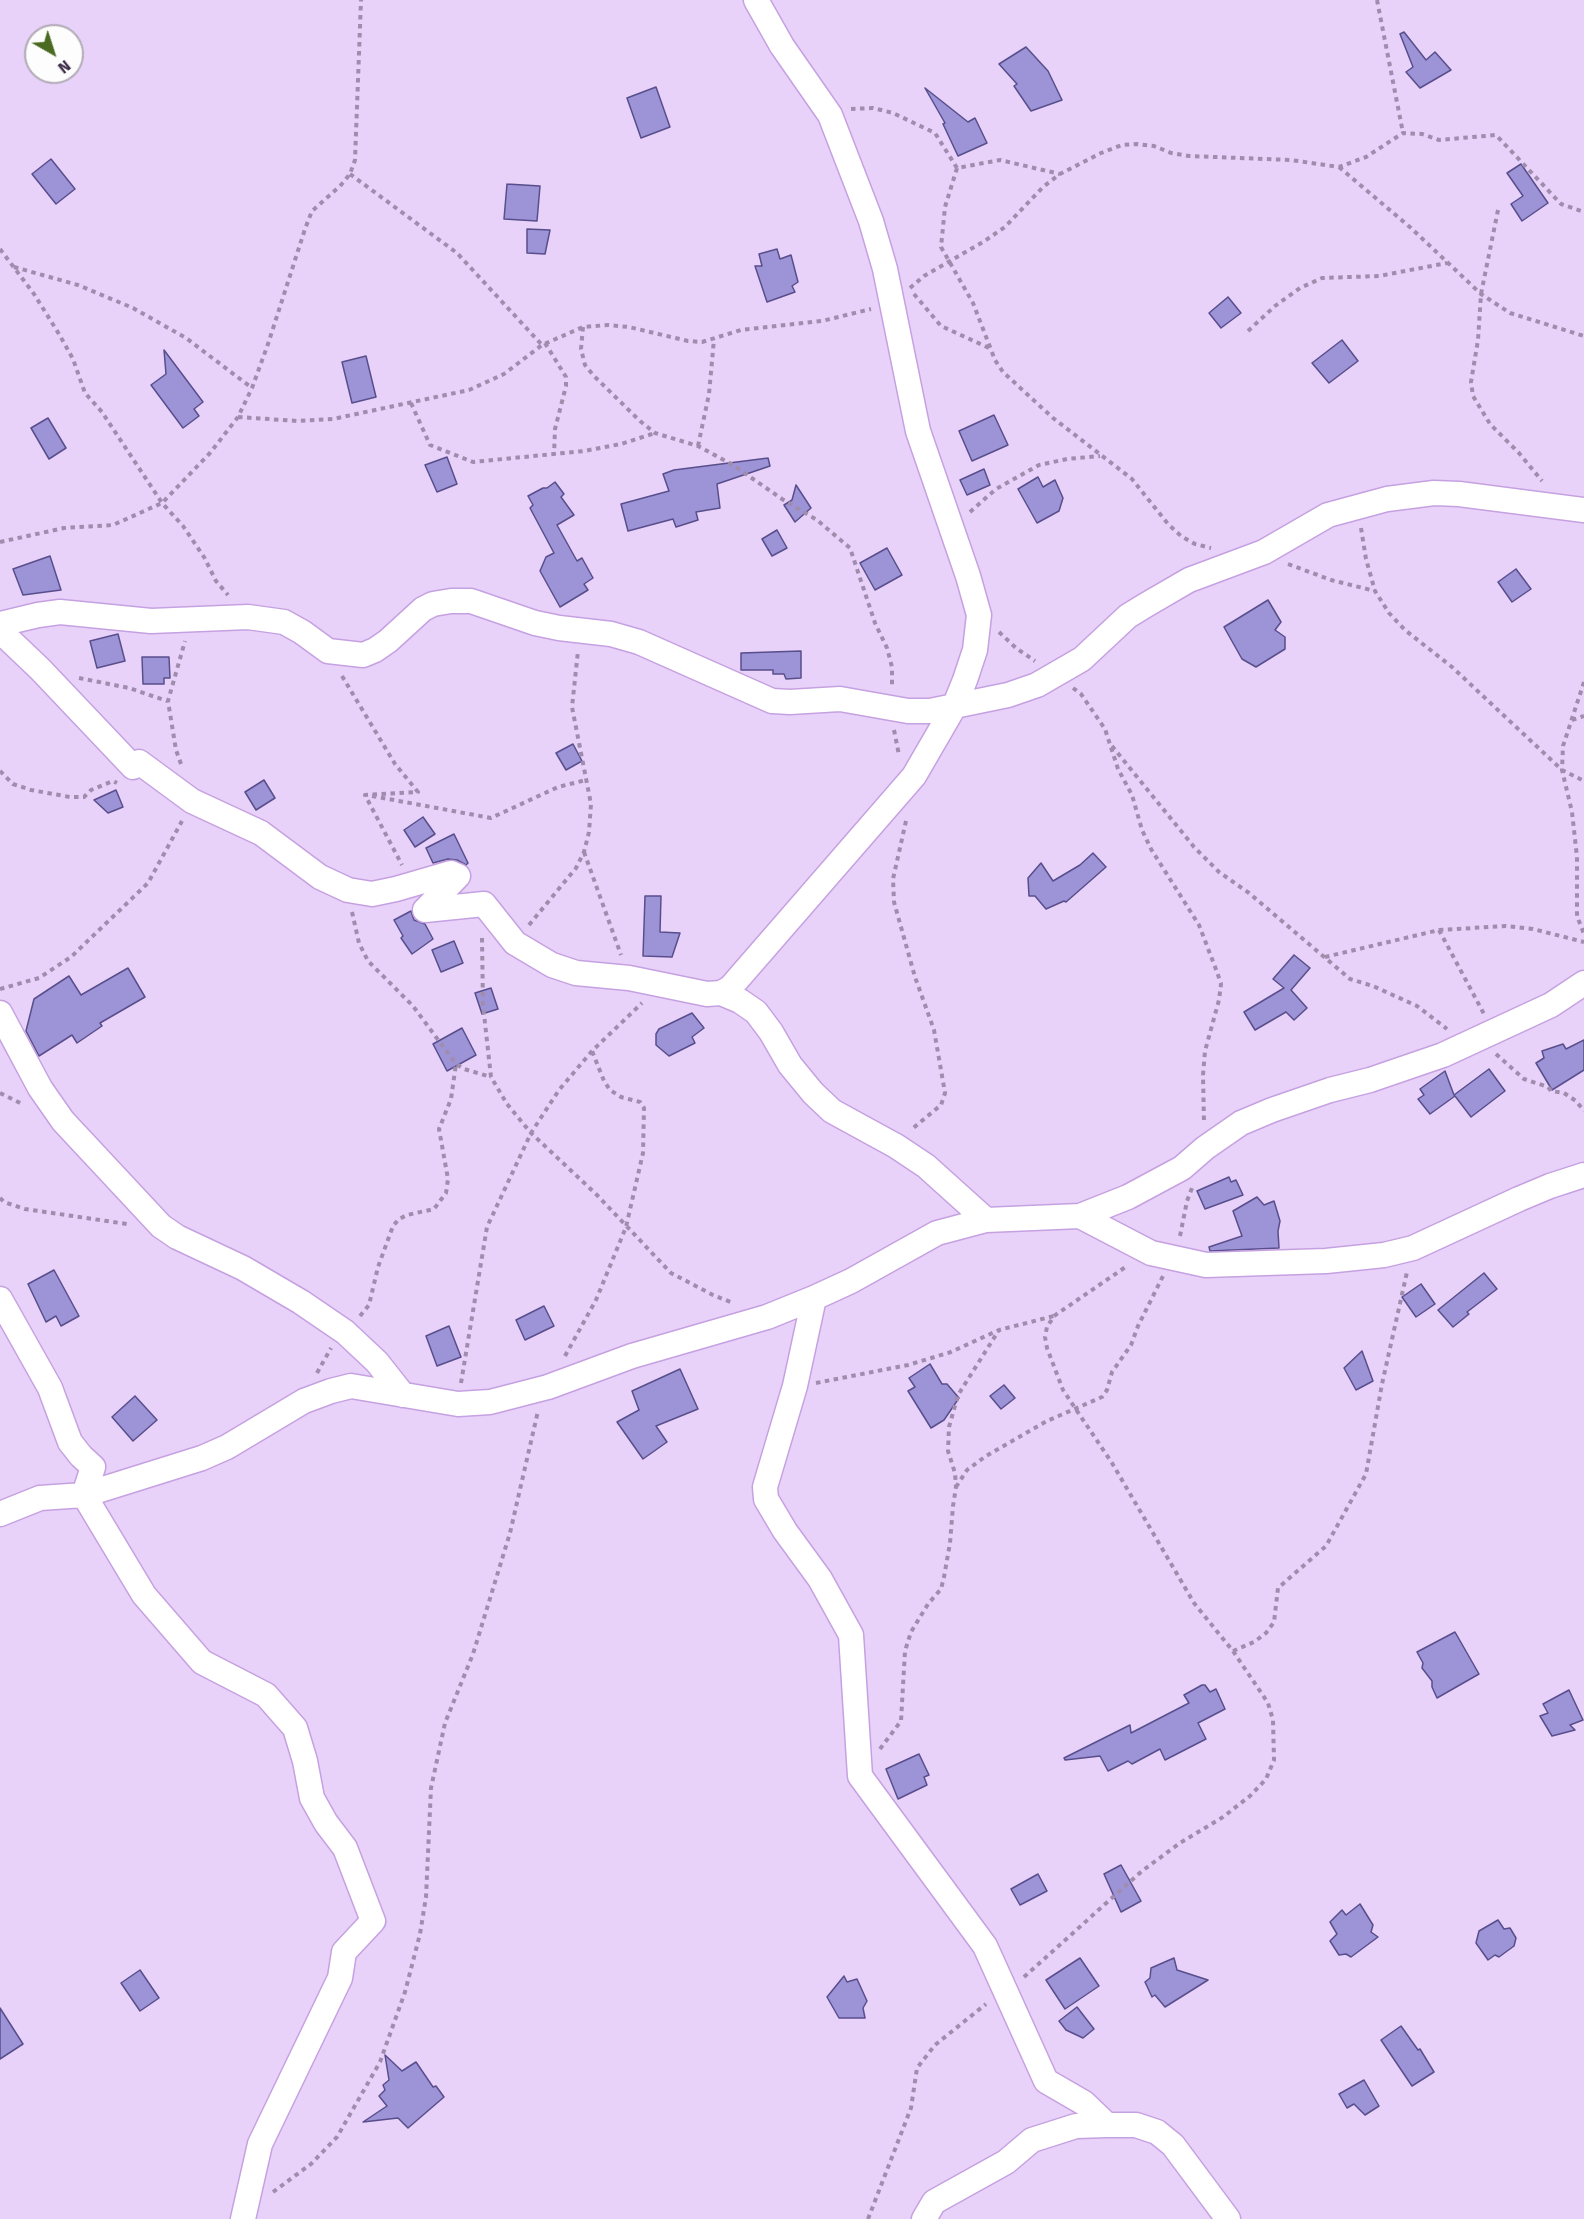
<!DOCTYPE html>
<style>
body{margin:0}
#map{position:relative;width:1584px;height:2219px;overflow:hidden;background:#e8d2f9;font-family:"Fira Sans",sans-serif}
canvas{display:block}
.north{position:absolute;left:24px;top:24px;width:60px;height:60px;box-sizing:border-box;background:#fdfdfd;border:2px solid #b1abb5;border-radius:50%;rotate:141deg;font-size:16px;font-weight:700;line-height:24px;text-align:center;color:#3e2f49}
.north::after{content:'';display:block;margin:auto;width:21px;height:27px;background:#4a6a21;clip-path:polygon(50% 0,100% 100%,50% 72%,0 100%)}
</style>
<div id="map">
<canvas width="1584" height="2219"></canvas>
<div class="north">N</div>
</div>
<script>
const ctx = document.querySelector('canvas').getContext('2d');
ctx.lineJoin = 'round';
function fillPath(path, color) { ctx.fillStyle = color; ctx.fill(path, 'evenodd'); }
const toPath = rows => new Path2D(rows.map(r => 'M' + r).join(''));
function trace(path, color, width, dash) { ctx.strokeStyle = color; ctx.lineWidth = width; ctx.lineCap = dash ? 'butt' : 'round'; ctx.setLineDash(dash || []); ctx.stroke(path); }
const building = toPath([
 [1404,32,1426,60,1435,52,1451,70,1420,88,1406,72,1413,67,1400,34,1404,32],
 [1026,47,1048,71,1062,100,1031,111,1014,86,1017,84,999,64,1026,47],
 [656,87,670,127,641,138,627,98,656,87],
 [925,88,968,122,975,118,987,143,958,156,943,124,945,123,925,88],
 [51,159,75,189,56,204,32,174,51,159],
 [1521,164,1548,203,1522,221,1511,204,1523,196,1507,173,1521,164],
 [507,184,540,186,537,221,504,219,507,184],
 [527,229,550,230,545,254,527,253,527,229],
 [777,249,780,259,791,255,798,282,792,286,795,292,767,302,755,266,762,266,759,254,777,249],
 [1228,297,1241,313,1221,328,1209,313,1228,297],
 [1342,340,1358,361,1329,383,1312,363,1342,340],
 [164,350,203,402,194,409,199,416,183,428,151,385,166,374,164,350],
 [366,356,376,397,352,403,342,362,366,356],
 [994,415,1008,445,972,461,959,431,994,415],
 [48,418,66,448,49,459,31,428,48,418],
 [447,457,457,484,437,492,425,465,447,457],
 [768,458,770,466,717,484,720,508,696,512,698,520,676,527,673,519,628,531,621,504,669,491,663,474,674,470,768,458],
 [984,469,990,485,967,495,960,480,984,469],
 [1038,477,1043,487,1055,480,1063,498,1059,511,1037,523,1018,489,1038,477],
 [555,482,564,494,561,497,574,515,557,525,577,561,582,558,593,578,584,584,588,590,560,607,540,571,546,557,554,553,530,508,533,505,528,496,543,488,547,488,555,482],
 [796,485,811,508,795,522,784,505,792,500,796,485],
 [777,530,787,548,772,556,762,539,777,530],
 [887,548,902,575,875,590,860,563,887,548],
 [50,556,61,590,23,595,13,569,50,556],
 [1516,569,1531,589,1512,602,1498,582,1516,569],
 [1268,600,1281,622,1275,630,1285,637,1285,649,1256,667,1242,659,1224,627,1268,600],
 [118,634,125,661,97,668,90,641,118,634],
 [801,651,801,678,786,679,784,674,773,674,773,670,741,670,741,653,801,651],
 [142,657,169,657,170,678,164,678,164,684,143,684,142,657],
 [573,744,582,761,566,770,556,753,573,744],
 [264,780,275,798,256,810,245,792,264,780],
 [116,790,123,807,108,813,94,800,116,790],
 [423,817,435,834,415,847,404,830,423,817],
 [454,834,468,863,466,865,457,860,448,859,433,863,426,848,454,834],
 [1093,853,1106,867,1066,902,1064,901,1046,909,1035,896,1029,896,1028,878,1041,863,1053,881,1080,865,1093,853],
 [645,896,661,896,660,932,680,933,672,957,643,956,645,896],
 [411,911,414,920,425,924,433,939,412,954,401,938,403,936,394,920,411,911],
 [454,941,463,963,441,972,432,950,454,941],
 [1294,955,1310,968,1291,990,1307,1008,1294,1020,1286,1012,1255,1030,1244,1012,1284,988,1273,979,1294,955],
 [128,968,145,997,100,1023,102,1026,77,1043,72,1035,39,1056,26,1031,34,999,69,976,81,995,128,968],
 [491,988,498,1009,482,1014,475,993,491,988],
 [692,1013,704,1028,692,1037,695,1043,669,1056,656,1045,656,1034,659,1029,692,1013],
 [462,1028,476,1055,447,1071,433,1044,462,1028],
 [1584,1040,1584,1070,1552,1090,1536,1063,1544,1058,1542,1051,1563,1044,1566,1049,1584,1040],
 [1489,1069,1505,1091,1471,1117,1455,1096,1430,1114,1418,1099,1424,1095,1420,1089,1445,1071,1454,1095,1489,1069],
 [1229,1177,1231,1182,1236,1180,1243,1195,1205,1209,1197,1191,1229,1177],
 [1257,1197,1264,1205,1274,1201,1280,1221,1278,1231,1279,1248,1210,1251,1209,1247,1242,1236,1233,1211,1257,1197],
 [54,1270,79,1316,61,1326,56,1316,46,1322,28,1284,54,1270],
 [1484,1273,1497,1289,1467,1312,1469,1314,1453,1327,1438,1310,1484,1273],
 [1421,1284,1435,1304,1416,1317,1402,1297,1421,1284],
 [544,1306,554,1326,525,1340,516,1320,544,1306],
 [449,1326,461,1357,437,1366,426,1336,449,1326],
 [1362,1351,1373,1381,1356,1390,1344,1368,1362,1351],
 [930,1364,942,1384,947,1384,959,1398,944,1420,931,1428,908,1391,915,1387,909,1378,930,1364],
 [680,1369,698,1409,656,1426,667,1442,643,1459,617,1422,639,1410,632,1391,680,1369],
 [1004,1385,1015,1398,1001,1409,990,1396,1004,1385],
 [135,1396,157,1420,133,1441,112,1417,135,1396],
 [1455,1632,1479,1674,1437,1698,1432,1687,1432,1681,1422,1668,1423,1663,1417,1652,1455,1632],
 [1202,1685,1205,1685,1210,1692,1216,1689,1225,1709,1198,1723,1206,1739,1165,1760,1160,1749,1132,1764,1128,1761,1108,1771,1100,1756,1065,1760,1064,1758,1130,1725,1131,1733,1189,1703,1184,1695,1202,1685],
 [1569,1690,1583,1720,1570,1725,1575,1730,1552,1736,1540,1716,1548,1713,1543,1704,1569,1690],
 [919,1754,929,1775,924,1777,927,1785,898,1799,886,1769,919,1754],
 [1121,1865,1141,1901,1121,1912,1104,1874,1121,1865],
 [1038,1874,1047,1891,1020,1905,1011,1889,1038,1874],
 [1360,1904,1373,1925,1371,1932,1378,1937,1351,1957,1346,1954,1339,1955,1330,1941,1337,1934,1330,1922,1342,1910,1346,1915,1360,1904],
 [1498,1920,1504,1929,1510,1928,1516,1938,1514,1946,1499,1957,1495,1955,1488,1960,1476,1943,1479,1931,1498,1920],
 [1080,1958,1099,1986,1065,2009,1046,1980,1080,1958],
 [1174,1958,1177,1970,1208,1980,1165,2007,1155,1995,1152,1997,1145,1982,1150,1978,1151,1968,1174,1958],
 [140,1970,159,1998,140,2011,121,1983,140,1970],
 [844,1976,847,1982,857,1979,867,2001,863,2008,865,2018,839,2018,827,1997,844,1976],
 [1077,2007,1094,2029,1083,2038,1066,2030,1059,2021,1077,2007],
 [0,2008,23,2044,0,2059,0,2008],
 [1401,2026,1418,2050,1420,2049,1434,2072,1412,2086,1381,2040,1401,2026],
 [385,2055,402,2071,416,2062,433,2087,436,2086,444,2097,408,2128,398,2118,363,2122,387,2106,379,2096,385,2090,383,2085,389,2080,385,2055],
 [1364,2080,1379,2106,1365,2115,1354,2104,1347,2108,1339,2094,1364,2080]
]);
fillPath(building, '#9d94d7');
trace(building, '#594e8c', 1.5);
const street = toPath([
 [0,624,38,615,60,612,151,621,248,617,284,622,302,632,328,651,363,655,375,650,388,641,423,609,433,604,451,601,471,601,535,623,559,628,611,634,639,642,772,701,790,702,840,699,908,711,930,711,1008,695,1037,685,1082,659,1128,616,1146,605,1189,580,1264,552,1328,515,1387,499,1434,493,1459,494,1584,510],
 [0,631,40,669,133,767,139,762,192,801,261,833,320,877,348,890,372,894,396,889,451,873,458,876,425,910,484,904,515,943,552,965,576,973,629,978,707,994,721,993,730,988,914,776,954,707,965,680,975,650,979,615,968,576,918,431,885,269,871,221,830,115,782,46,756,0],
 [721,993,740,1001,756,1012,771,1032,790,1065,813,1093,832,1111,896,1146,926,1166,986,1220],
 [0,1013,40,1088,63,1121,161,1226,177,1237,243,1268,301,1302,345,1332,377,1362,403,1395],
 [1080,1216,1151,1253,1206,1265,1326,1261,1384,1255,1413,1248,1519,1199,1550,1186,1584,1175],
 [814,1298,795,1386,765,1487,766,1499,785,1531,820,1579,851,1635,860,1776,985,1946,1046,2081,1084,2103,1107,2125],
 [0,1299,50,1388,70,1442,81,1456,93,1467,84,1495,144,1595,202,1662,266,1695,295,1728,305,1761,312,1798,326,1823,345,1848,373,1921,344,1952,340,1978,260,2144,243,2219],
 [0,1514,40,1498,84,1495,202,1458,227,1447,304,1401,331,1391,351,1386,458,1404,490,1402,548,1387,632,1356,767,1317,814,1298,851,1281,937,1233,986,1220,1080,1216,1128,1197,1182,1168,1205,1148,1241,1123,1272,1110,1330,1090,1370,1080,1443,1055,1551,1005,1584,983],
 [924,2219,934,2202,1006,2162,1032,2140,1076,2126,1107,2125,1136,2125,1157,2132,1173,2145,1228,2219]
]);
trace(street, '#c6a1e1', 27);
trace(toPath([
 [1377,0,1403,133],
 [851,109,873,108,893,113,935,133,957,168,1000,160,1060,174],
 [1339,167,1411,228,1481,294,1510,313,1584,336],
 [957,168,945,207,941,247,973,303,995,360,1003,372,1053,418,1132,479,1168,524,1181,536,1195,544,1211,548],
 [350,174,457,253,542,345],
 [1498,210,1481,294,1478,340,1471,382,1473,396,1490,424,1519,453,1542,481],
 [0,249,34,294,59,334,73,359,85,393,102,412,162,503,183,526,204,557,216,581,228,595],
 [14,267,78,285,133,308,186,338,252,388],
 [910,288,924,276,983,242,1005,227,1043,187,1060,174,1101,153,1122,145,1137,144,1154,146,1171,153,1189,156,1291,160,1339,167,1366,157,1403,133,1422,134,1439,140,1496,135,1561,204,1584,212],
 [914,294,941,326,989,348],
 [583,327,581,349,585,365,594,376,640,421,655,433,698,446,733,465,782,499,817,520,850,548,875,623,887,648,892,667,892,688],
 [1248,331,1275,306,1300,288,1322,278,1379,276,1447,263],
 [545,343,566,377,566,386,555,429,554,455],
 [411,403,430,445,473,462,584,451,621,444,655,433],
 [238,417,298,421,333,419,469,390,504,374,542,345,583,327,608,325,629,327,688,341,702,342,741,330,822,321,871,309],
 [698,446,709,394,714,339],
 [970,512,996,489,1039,465,1067,459,1100,456],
 [1361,528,1366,559,1375,591,1389,613,1405,630,1452,667,1562,770,1584,781],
 [0,542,64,528,113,525,162,503,210,453,238,417,252,388,268,344,305,229,312,211,341,185,350,174,355,160,361,0],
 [1288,564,1331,580,1375,591],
 [999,632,1016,648,1035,661],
 [342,676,395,764,418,792,365,795,402,865],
 [79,678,129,688,167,701],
 [1584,682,1563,746,1562,770,1572,812,1577,857,1577,916,1584,934],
 [1073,688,1081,694,1105,729,1118,769,1132,795,1142,830,1151,849,1199,925,1217,972,1221,984,1219,1000,1205,1051,1203,1075,1204,1123],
 [1572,720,1584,716],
 [894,730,899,755],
 [1112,746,1194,847,1219,872,1249,893,1350,979,1373,986,1417,1006,1447,1029],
 [181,764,176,750,168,701,185,641],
 [0,771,13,784,31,790,70,797,84,797,91,790,113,781,117,783],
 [372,796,491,818,558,787,586,780],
 [906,821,893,879,894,902,915,977,934,1030,945,1093,941,1105,912,1129],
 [584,852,621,955],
 [352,912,359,943,368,961,413,1006,456,1064,464,1069,491,1077],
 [529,925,576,868,584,852,589,832,591,804,572,707,578,651],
 [1439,930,1484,1014],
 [482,938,483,1005,491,1077,507,1104,531,1133,597,1195,671,1273,713,1295,733,1303],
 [1325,957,1439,930,1506,926,1533,929,1584,942],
 [0,989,39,978,71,957,148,883,182,821],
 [1496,1054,1524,1079,1548,1087,1551,1091,1564,1093,1576,1101,1584,1111],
 [0,1093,24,1105],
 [0,1198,4,1202,25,1209,127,1224],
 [1180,1236,1187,1201,1192,1188],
 [360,1316,369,1305,378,1267,393,1226,399,1219,407,1215,434,1209,446,1193,448,1179,439,1129,451,1099,456,1064],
 [565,1356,596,1300,626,1227,643,1153,644,1108,640,1102,621,1097,610,1090,604,1081,592,1051],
 [317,1373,331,1348],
 [461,1383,487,1227,531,1133,559,1090,592,1051,642,1003],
 [816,1383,908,1365,951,1352,999,1330,1054,1316],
 [956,1487,967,1470,986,1456,1047,1421,1102,1397,1107,1390,1112,1372,1131,1345,1138,1326,1163,1276],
 [1233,1651,1254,1642,1266,1633,1274,1622,1278,1588,1326,1546,1366,1474,1382,1384,1407,1272],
 [880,1749,901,1721,905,1651,911,1632,928,1604,941,1589,944,1577,950,1543,953,1506,956,1487,955,1473,948,1451,949,1427,958,1395,999,1330],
 [1024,1977,1142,1871,1180,1843,1223,1817,1250,1796,1266,1779,1274,1760,1273,1720,1268,1703,1233,1651,1194,1603,1112,1463,1063,1390,1047,1348,1045,1337,1047,1327,1054,1316,1127,1266],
 [273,2192,311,2164,337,2137,380,2062,405,1992,420,1934,426,1897,431,1788,445,1723,473,1654,510,1533,538,1411],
 [868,2219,911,2108,917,2068,935,2045,986,2004]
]), '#a08dae', 4, [4.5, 4.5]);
trace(street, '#fff', 24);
</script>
